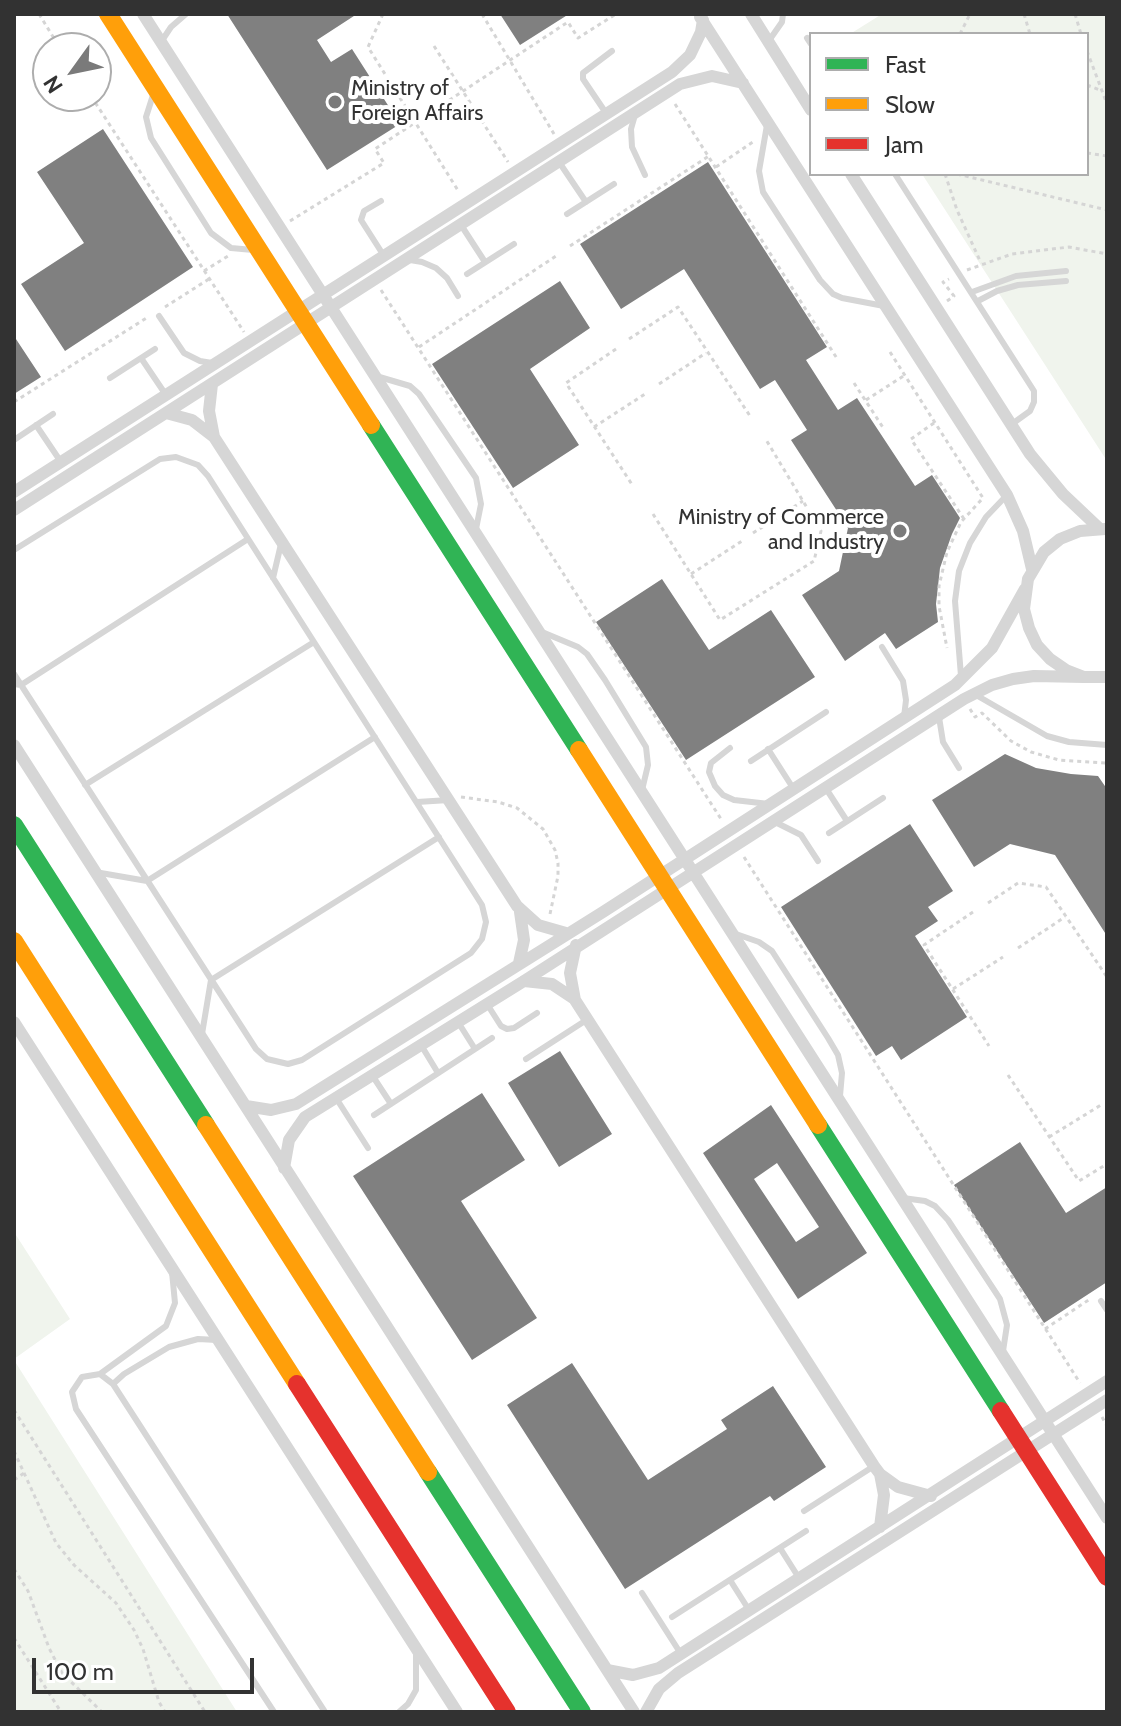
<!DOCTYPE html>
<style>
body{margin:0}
#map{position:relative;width:1121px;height:1726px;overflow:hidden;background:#fff;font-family:Cabin,sans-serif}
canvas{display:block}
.frame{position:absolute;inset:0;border:16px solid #323232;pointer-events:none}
.legend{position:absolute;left:809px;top:32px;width:280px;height:144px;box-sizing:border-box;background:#fff;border:2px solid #adadad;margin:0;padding:10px 14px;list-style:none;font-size:24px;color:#323232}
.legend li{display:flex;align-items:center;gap:16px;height:40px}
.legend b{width:40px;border:2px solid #adadad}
.north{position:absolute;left:32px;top:32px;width:80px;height:80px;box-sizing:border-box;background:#fff;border:2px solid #adadad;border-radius:50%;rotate:237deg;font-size:22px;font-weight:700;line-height:32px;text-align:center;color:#323232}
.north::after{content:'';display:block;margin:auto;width:28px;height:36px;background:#7a7a7a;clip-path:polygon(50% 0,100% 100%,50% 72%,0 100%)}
.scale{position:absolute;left:32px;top:1658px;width:222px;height:36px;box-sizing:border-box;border:4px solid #323232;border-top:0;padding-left:10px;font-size:24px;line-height:28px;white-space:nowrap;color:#323232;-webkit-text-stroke:6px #fff;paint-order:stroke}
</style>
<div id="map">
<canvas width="1121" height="1726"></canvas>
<div class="frame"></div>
<ul class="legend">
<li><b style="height:10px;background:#30b455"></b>Fast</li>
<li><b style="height:10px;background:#ff9f0a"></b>Slow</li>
<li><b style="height:10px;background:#e5322d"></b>Jam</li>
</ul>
<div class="north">N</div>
<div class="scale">100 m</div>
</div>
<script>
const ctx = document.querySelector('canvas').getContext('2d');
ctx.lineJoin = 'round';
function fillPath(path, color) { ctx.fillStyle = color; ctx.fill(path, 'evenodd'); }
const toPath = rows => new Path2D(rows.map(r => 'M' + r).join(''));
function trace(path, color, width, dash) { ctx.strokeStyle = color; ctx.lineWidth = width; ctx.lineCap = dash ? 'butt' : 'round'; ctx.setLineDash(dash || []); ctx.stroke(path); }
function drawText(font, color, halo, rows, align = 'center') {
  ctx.font = font + ' Cabin,sans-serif'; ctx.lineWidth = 8; ctx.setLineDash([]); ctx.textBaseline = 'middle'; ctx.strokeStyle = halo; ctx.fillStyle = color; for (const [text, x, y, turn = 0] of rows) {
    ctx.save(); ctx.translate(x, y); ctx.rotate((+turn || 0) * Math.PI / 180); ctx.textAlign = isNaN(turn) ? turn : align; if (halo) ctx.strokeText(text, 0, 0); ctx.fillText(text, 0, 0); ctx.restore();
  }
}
fillPath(toPath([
 [882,14,1107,14,1107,461,922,174,1087,174,1087,34,850,34],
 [14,1232,70,1319,14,1359],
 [14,1359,14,1360,237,1712,14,1712]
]), '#f0f4ed');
fillPath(toPath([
 [227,14,357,14,317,40,331,62,352,49,400,124,327,170],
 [500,14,569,14,520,45],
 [103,129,193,267,65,351,21,284,84,243,37,172],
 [708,162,827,347,806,360,838,410,857,398,915,486,932,475,960,518,952,534,940,568,936,604,938,622,896,649,885,633,845,661,802,595,839,571,848,528,791,440,807,430,775,380,760,389,684,269,621,309,580,244],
 [560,281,590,328,530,369,579,445,513,488,432,364],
 [14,336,41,377,14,394],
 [662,579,709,650,771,610,815,677,686,760,596,622],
 [1005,754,1036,768,1071,774,1098,776,1107,789,1107,936,1055,855,1010,844,974,867,932,800],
 [910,824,953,891,928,907,938,921,915,936,967,1017,901,1060,892,1046,876,1056,781,907],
 [560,1051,612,1134,559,1167,508,1083],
 [482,1093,525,1160,461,1201,537,1318,472,1360,353,1176],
 [771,1105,867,1253,798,1299,703,1153],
 [777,1163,819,1227,796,1242,754,1179],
 [1020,1142,1066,1213,1107,1187,1107,1282,1044,1323,954,1185],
 [572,1363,648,1480,727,1429,721,1420,773,1386,826,1467,774,1501,770,1496,625,1589,507,1405]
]), '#808080');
trace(toPath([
 [39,14,60,48],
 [383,14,368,47,459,192],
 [482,14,554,134],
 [1024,14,1030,34],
 [1075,14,1081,34],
 [960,34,970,14],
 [434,46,508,162],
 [1087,51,1107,104],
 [1087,85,1102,91],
 [91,96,244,332],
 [675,104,838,360],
 [1087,153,1107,156],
 [716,167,753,142],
 [945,174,957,210,981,263],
 [957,174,1107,210],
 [290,221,384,163,375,149,568,22,578,38,616,14],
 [570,246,709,156],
 [967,270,1012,254,1069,247,1107,254],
 [204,271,228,256],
 [381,290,721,819],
 [947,301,954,296,943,282,949,279],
 [165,307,209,279],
 [629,339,678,307,750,416],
 [419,347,556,256],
 [616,349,566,383,633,486],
 [890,352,983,498,961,522,947,552,939,586,939,606,947,648],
 [854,383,884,429],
 [659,384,706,353],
 [866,400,905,375],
 [14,402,148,317],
 [934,423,911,439,964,519],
 [594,427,645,394],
 [653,514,720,620,814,561,821,531,765,438],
 [753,533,803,501],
 [691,574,742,541],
 [970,709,975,717,982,713,1011,741,1031,752,1059,760,1107,763],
 [461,797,498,802,517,808,543,829,555,850,558,863,558,876,550,914],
 [744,857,1080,1383],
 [988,903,1018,883,1046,887,1107,977],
 [973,912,924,945,989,1046],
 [1018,948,1065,917],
 [953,989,1003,957],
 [1008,1075,1079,1181,1107,1164],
 [1049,1137,1101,1105],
 [1045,1329,1090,1299],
 [14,1410,205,1712],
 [1102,1417,1107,1426],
 [14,1451,56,1543,74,1565,116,1603,134,1630,143,1649,159,1702,165,1712],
 [14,1480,24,1473],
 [14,1569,28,1591,49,1648,62,1673,102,1712],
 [14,1638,61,1712]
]), '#d5d5d5', 3, [4, 4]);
trace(toPath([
 [807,38,811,44],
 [161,42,171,27,186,14],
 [768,42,782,22,783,14],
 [154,92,146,117,151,138,211,233,231,248,253,250],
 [606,113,583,79,583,73,612,51],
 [635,115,631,129,632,147,645,175],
 [767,125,759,171,763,192,820,280,833,294,842,298,884,306],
 [559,162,586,202],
 [895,174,1034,391,1034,402,1030,411,1012,424],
 [381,201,364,211,361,220,384,256],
 [567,214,614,184],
 [461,225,485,262],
 [410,260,422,262,436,268,447,278,458,296],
 [467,274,514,244],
 [972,292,1016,276,1066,271],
 [978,301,997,291,1018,285,1066,281],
 [159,316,184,353,200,361,212,363],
 [141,358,166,395],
 [376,376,410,386,419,394,476,478,481,504,476,529],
 [110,378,155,349],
 [36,425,61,462],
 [14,440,53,414],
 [14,550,160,459,176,457,198,465,208,476,482,905,486,922,482,939,471,953,302,1060,288,1064,267,1059,256,1049,14,674],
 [273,578,281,544],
 [542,632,578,647,587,654,605,680,646,747,648,765,642,790],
 [882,647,903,681,906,700,904,717],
 [961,676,955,601,959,571,970,543,986,517,1007,495],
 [14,684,21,685,248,539],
 [976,695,1047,736,1069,742,1107,745],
 [939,717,943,742,959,768],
 [730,748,711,763,709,772,715,786,723,795,734,800,769,804],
 [768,749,793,788],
 [751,761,826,712],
 [85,785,314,642],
 [825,787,847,821],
 [417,802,449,800],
 [775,822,801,835,818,861],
 [829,833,883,798],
 [95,872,147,881,375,737],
 [736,934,759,942,772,951,828,1038,838,1055,842,1073,840,1096],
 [487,1004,501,1026,507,1029,514,1028,537,1013],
 [458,1022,475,1049],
 [202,1034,211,980,439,837],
 [421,1045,438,1073],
 [526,1059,588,1019],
 [372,1075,391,1104],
 [336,1098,368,1148],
 [374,1115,492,1038],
 [903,1198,925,1201,935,1206,948,1220,1000,1299,1007,1325,1003,1351],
 [1101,1301,1107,1310],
 [100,1374,166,1326,175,1303,172,1272],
 [113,1384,124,1374,169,1347,198,1339,217,1340],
 [804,1511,874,1466],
 [780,1548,799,1578],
 [730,1580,749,1610],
 [642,1593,681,1654],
 [672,1617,806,1531],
 [274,1712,76,1409,72,1392,82,1377,100,1374,113,1384,325,1712],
 [399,1712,408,1704,416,1690,416,1654]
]), '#d6d6d6', 6);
trace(toPath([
 [143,14,1107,1518],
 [751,14,811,110],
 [700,17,1007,495,1023,531,1032,569],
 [851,174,1030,454,1063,494,1100,529],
 [212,384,209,411,214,437],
 [166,413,192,420,214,437,517,906,538,925,566,933],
 [14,492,672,72,690,55,701,32,703,20],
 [14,510,680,84,712,76,743,83],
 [1105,529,1080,531,1060,539,1044,552,1028,579,1024,609,1029,628,1037,645,1050,659,1066,670,1084,677,1107,677],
 [14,745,634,1712],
 [576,945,570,973,575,1000,874,1466,880,1474,898,1487,931,1496],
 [519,963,524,940,520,912],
 [524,981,552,984,573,998],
 [14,1022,457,1712],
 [246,1106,271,1110,296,1104,603,912,955,685,992,648,1025,589],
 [284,1168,289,1140,305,1117,524,981,964,699,992,685,1013,679,1034,676,1084,677],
 [880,1474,884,1495,880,1527],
 [607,1670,633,1675,659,1668,1107,1381],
 [646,1712,659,1689,678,1673,1107,1400]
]), '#d6d6d6', 12);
trace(toPath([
 [371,425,579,750],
 [14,825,206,1125],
 [818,1125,1001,1411],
 [428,1472,582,1712]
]), '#30b455', 18);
trace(toPath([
 [108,14,371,425],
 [579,750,818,1125],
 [14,941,297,1384],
 [206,1125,428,1472]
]), '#ff9f0a', 18);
trace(toPath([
 [297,1384,507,1712],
 [1001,1411,1107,1577]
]), '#e5322d', 18);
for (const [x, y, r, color] of [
 [335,102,8,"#7a7a7a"],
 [900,531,8,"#7a7a7a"]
]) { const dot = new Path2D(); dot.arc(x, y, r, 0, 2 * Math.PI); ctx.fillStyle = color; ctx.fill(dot); trace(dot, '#fff', 3); }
drawText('22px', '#323232', '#fff', [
 ["Ministry of",351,89],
 ["Foreign Affairs",351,114],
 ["Ministry of Commerce",884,518,"right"],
 ["and Industry",884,543,"right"]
], 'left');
</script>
